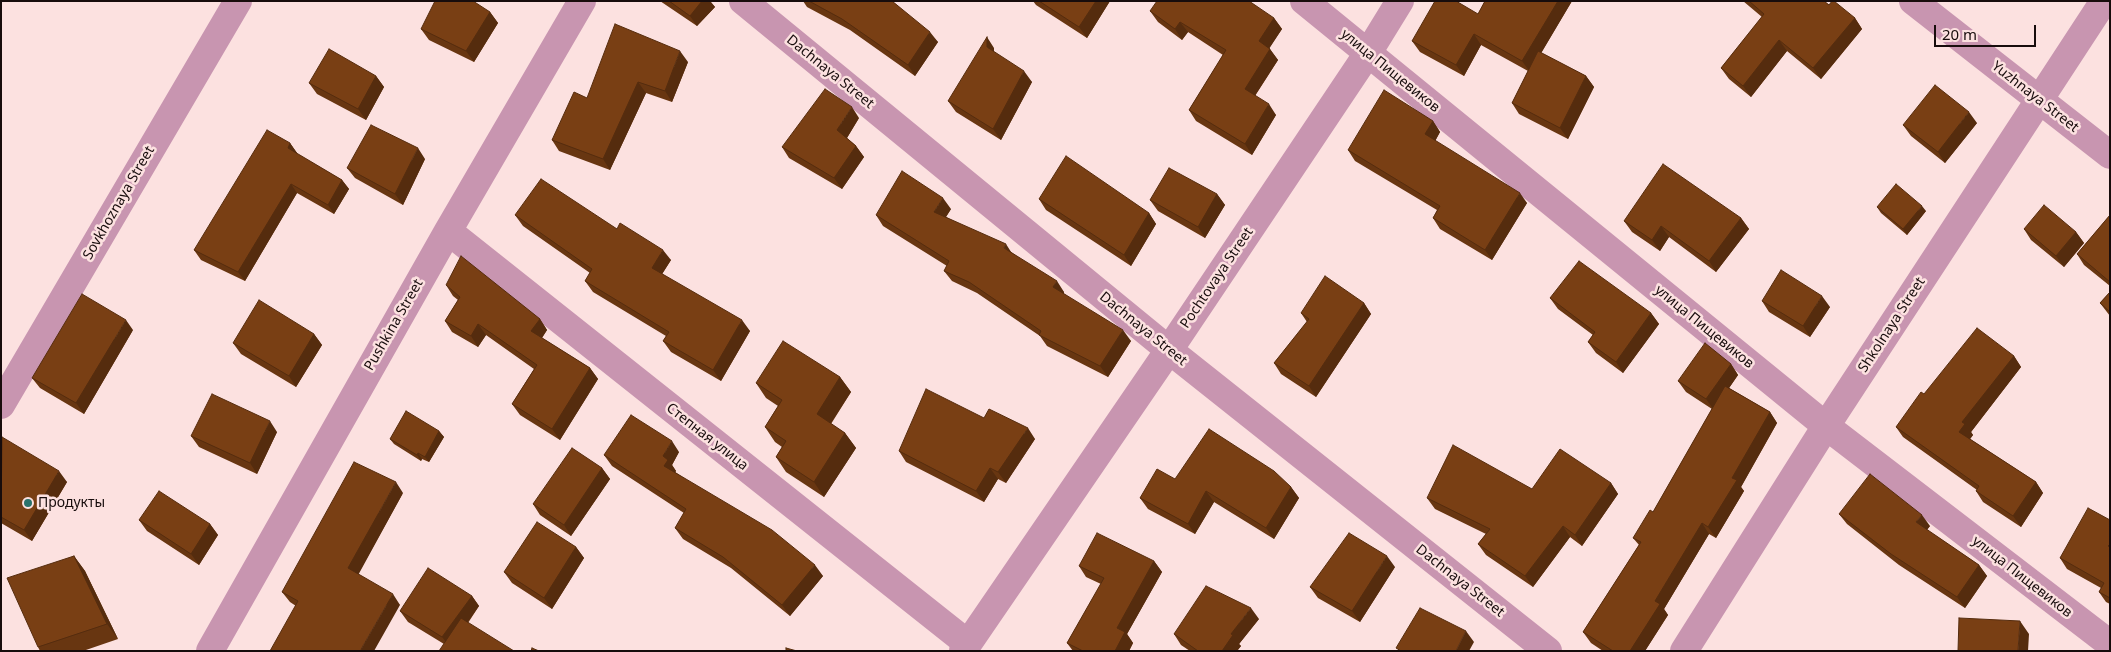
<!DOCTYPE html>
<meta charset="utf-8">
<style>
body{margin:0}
#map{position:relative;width:2111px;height:652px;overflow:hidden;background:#fce1e0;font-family:"Noto Sans",sans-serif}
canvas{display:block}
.frame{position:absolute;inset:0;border:2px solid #170c0c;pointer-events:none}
.scale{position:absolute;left:1934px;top:25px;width:102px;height:22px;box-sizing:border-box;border:2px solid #170c0c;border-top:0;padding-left:6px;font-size:15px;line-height:18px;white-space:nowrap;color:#170c0c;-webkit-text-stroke:4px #fce1e0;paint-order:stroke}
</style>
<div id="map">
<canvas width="2111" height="652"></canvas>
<div class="frame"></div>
<div class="scale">20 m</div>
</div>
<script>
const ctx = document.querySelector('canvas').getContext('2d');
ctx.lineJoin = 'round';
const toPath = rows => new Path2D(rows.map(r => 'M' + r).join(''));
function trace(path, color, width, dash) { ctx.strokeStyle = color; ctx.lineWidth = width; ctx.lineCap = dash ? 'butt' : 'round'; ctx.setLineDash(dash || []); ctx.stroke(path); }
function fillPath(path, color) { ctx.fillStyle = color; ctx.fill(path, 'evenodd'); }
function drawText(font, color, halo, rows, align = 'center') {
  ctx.font = font + ' "Noto Sans",sans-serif'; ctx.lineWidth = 5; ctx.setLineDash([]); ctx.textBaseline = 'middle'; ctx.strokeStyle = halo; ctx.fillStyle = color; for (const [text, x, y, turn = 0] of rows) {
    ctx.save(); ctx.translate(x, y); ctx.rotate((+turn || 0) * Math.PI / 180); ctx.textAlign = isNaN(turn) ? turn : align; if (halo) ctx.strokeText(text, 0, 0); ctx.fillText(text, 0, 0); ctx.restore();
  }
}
trace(toPath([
 [743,1,1169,350,1548,651],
 [1304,1,1826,426,2110,644],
 [1913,1,2110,155],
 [448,231,967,643],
 [1,405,238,1],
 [210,651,448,231,582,1],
 [963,651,1169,350,1368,53,1400,1],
 [1684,651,1826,426,2104,1]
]), '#c895b0', 28);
fillPath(toPath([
 [660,1,710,1,715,7,697,26],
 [803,1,892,1,938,42,915,76,850,30,807,7],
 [1033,1,1110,1,1087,38,1036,5],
 [1485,1,1572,1,1541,53,1586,76,1594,87,1568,139,1519,114,1512,103,1528,71,1481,45,1464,76,1420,52,1412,41,1478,14],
 [1743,1,1824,1,1829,5,1855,18,1862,29,1821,79,1787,51,1751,97,1729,79,1721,68,1762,17],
 [1150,11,1274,18,1282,29,1269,48,1278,60,1255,96,1276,115,1252,155,1196,121,1189,110,1223,55,1188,32,1182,40,1158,22],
 [490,12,498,23,474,62,429,40,421,29],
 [994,48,994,52,1032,82,1001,140,956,112,948,101],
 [688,62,672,102,646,93,610,170,559,151,552,140,587,98],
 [376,76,384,87,366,120,317,94,309,83],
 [859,118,847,138,856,146,864,157,842,189,789,158,782,147],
 [1433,121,1440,132,1435,141,1527,203,1492,260,1440,229,1433,218,1437,210,1355,161,1348,150],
 [1977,123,1945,163,1911,136,1903,125],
 [290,143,297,153,297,154,342,180,349,189,334,214,297,193,245,281,201,260,194,250],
 [425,159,403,205,355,178,347,168],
 [1217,194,1225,205,1205,238,1158,211,1150,200],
 [1039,199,1149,213,1156,224,1131,266,1046,210],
 [1877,207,1926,211,1907,235,1881,213],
 [951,209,946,217,1011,252,1064,292,1064,294,1131,341,1108,377,1047,346,1040,336,977,293,952,281,944,271,947,266,883,226,876,215],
 [515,215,617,229,671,260,662,274,750,331,721,381,671,352,663,341,666,336,593,292,585,281,590,273,523,226],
 [2110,215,2110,286,2084,265,2077,254],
 [1741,218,1749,229,1716,272,1669,237,1660,251,1632,232,1624,221],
 [2024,229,2076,232,2084,243,2064,267,2031,240],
 [446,285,540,319,547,330,542,338,590,368,598,379,560,440,520,415,512,404,534,369,486,335,478,347,452,332,445,321,458,300,453,296],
 [2110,292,2110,316,2100,303],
 [1550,298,1651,313,1659,324,1623,373,1596,353,1588,342,1593,335,1558,309],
 [1762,301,1830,307,1810,337,1769,312],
 [1364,303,1371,314,1316,397,1281,374,1274,363,1307,322,1301,313],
 [133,330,84,414,40,388,32,378],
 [314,334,322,345,296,387,241,354,233,343],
 [2014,356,2021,367,1971,432,1973,435,1970,439,2036,482,2043,493,2021,527,1983,502,1976,491,1977,490,1903,437,1896,427,1924,394],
 [1731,364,1738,375,1729,388,1770,412,1777,423,1741,487,1744,491,1716,538,1709,534,1664,609,1668,615,1645,651,1603,651,1591,643,1583,632,1639,545,1633,538,1653,512,1712,409,1686,392,1678,381],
 [840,377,851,392,831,424,845,433,856,448,824,497,786,472,776,457,782,447,775,442,765,427,778,406,766,398,756,383],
 [984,418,1035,439,1006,483,998,479,984,502,906,462,899,451],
 [439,431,444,437,429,462,422,459,421,461,394,444,390,439],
 [277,432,257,474,199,447,191,436],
 [1,438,67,482,32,541,1,523],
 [679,452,672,465,676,471,675,472,823,576,790,616,731,568,683,539,675,528,684,513,612,466,604,455],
 [602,468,610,479,571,536,540,515,533,504],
 [1175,479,1291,487,1299,498,1274,539,1214,502,1195,534,1148,509,1140,498],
 [1611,483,1618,494,1582,546,1570,537,1533,587,1486,555,1478,544,1486,534,1435,509,1427,498],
 [403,493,358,574,400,605,296,606,290,602,282,592],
 [1839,514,1930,526,1927,530,1979,565,1987,576,1965,608,1899,565,1847,524],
 [139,520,210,524,218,535,199,565,147,531],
 [2110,520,2110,604,2106,602,2099,592,2101,588,2067,569,2060,558],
 [576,547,584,558,552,609,512,583,504,572],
 [74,556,85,571,118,639,83,651,40,651,38,647],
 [1154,561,1162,572,1127,634,1133,643,1129,651,1073,651,1067,643,1101,584,1086,577,1079,566],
 [1395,567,1360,622,1318,598,1310,587],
 [472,596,479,606,468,623,444,644,408,622,400,611],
 [1259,619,1239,644,1241,646,1237,651,1190,651,1181,645,1174,634]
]), '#683611');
fillPath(toPath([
 [702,1,710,1,715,7,697,26,690,16],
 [1096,1,1110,1,1087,38,1079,27],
 [1558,1,1572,1,1530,72,1522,61],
 [490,12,498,23,474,62,466,51],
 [1274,18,1282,29,1267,52,1259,41],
 [1855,18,1862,29,1821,79,1813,68],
 [1180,22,1188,32,1182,40,1175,29],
 [930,32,938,42,915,76,908,65],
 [1474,34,1481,45,1464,76,1456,65],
 [987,37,994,48,994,58,987,47],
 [1779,40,1787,51,1751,97,1743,86],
 [1270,49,1278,60,1252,100,1245,89],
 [680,51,688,62,672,102,665,91],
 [1024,71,1032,82,1001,140,993,129],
 [376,76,384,87,366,120,358,109],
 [1586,76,1594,87,1568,139,1560,128],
 [638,82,646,93,610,170,603,159],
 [1269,104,1276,115,1252,155,1245,144],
 [852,107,859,118,845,141,837,130],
 [1969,112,1977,123,1945,163,1938,152],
 [1433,121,1440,132,1433,145,1425,134],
 [290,143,297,153,294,158,288,148],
 [856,146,864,157,842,189,834,178],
 [418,148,425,159,403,205,395,194],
 [342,180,349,189,334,214,328,205],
 [291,184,297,193,245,281,238,272],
 [1520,193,1527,203,1492,260,1485,250],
 [1217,194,1225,205,1205,238,1198,227],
 [943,198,951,209,942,223,934,212],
 [1922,206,1926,211,1907,235,1903,229],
 [1149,213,1156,224,1131,266,1124,255],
 [1741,218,1749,229,1716,272,1709,261],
 [1661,226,1669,237,1660,251,1652,240],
 [2076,232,2084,243,2064,267,2056,256],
 [1006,244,1013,255,1004,248],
 [663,250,671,260,659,279,652,268],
 [1057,281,1064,292,1061,298,1053,287],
 [1822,296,1830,307,1810,337,1803,326],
 [1364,303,1371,314,1316,397,1309,386],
 [1651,313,1659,324,1623,373,1616,362],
 [540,319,547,330,539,342,531,331],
 [126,320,133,330,84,414,76,403],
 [742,320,750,331,721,381,713,370],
 [478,324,486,335,478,347,471,336],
 [1123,330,1131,341,1108,377,1100,366],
 [314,334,322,345,296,387,289,376],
 [2014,356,2021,367,1971,432,1973,435,1967,443,1959,432,1962,422],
 [1731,364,1738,375,1714,410,1706,399],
 [590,368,598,379,560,440,552,429],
 [840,377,851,392,827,429,817,414],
 [1770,412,1777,423,1741,487,1744,491,1716,538,1708,527,1732,478],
 [270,421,277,432,257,474,250,463],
 [1028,428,1035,439,1006,483,998,472],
 [439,431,444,437,429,462,425,457],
 [845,433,856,448,824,497,814,482],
 [672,441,679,452,672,465,676,471,672,477,664,466,663,456],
 [418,453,422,459,421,461,417,455],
 [602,468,610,479,571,536,564,525],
 [990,468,998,479,984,502,976,491],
 [59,471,67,482,32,541,24,530],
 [396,482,403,493,356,579,348,568],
 [2036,482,2043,493,2021,527,2013,516],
 [1611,483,1618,494,1582,546,1575,535],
 [1291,487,1299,498,1274,539,1266,528],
 [1206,491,1214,502,1195,534,1188,524],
 [1922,515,1930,526,1924,533,1916,522],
 [1702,523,1709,534,1664,609,1668,615,1645,651,1630,651,1655,601],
 [210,524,218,535,199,565,191,554],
 [1563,526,1570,537,1533,587,1525,576],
 [576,547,584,558,552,609,544,598],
 [74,556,85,571,118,639,107,624],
 [1387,556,1395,567,1360,622,1352,611],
 [1154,561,1162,572,1127,634,1133,643,1129,651,1115,651,1117,628],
 [815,565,823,576,790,616,782,605],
 [1979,565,1987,576,1965,608,1957,597],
 [393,594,400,605,374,651,360,651],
 [472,596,479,606,450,647,442,637],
 [1251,608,1259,619,1239,644,1241,646,1237,651,1222,651,1231,634],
 [2020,621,2029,634,2028,651,2018,651],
 [1466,631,1474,642,1469,651,1456,651]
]), '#552c0e');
const building = toPath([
 [435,1,473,1,490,12,466,51,421,29,435,1],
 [669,1,702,1,690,16,669,1],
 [809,1,892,1,930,32,908,65,842,19,809,1],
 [1039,1,1096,1,1079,27,1039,1],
 [1157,1,1249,1,1274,18,1259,41,1270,49,1245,89,1269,104,1245,144,1189,110,1226,50,1180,22,1175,29,1150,11,1157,1],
 [1435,1,1456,1,1478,14,1485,1,1558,1,1522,61,1474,34,1456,65,1412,41,1435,1],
 [1749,1,1824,1,1829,5,1832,1,1834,1,1855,18,1813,68,1779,40,1743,86,1721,68,1764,14,1749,1],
 [615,24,680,51,665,91,638,82,603,159,552,140,574,92,587,98,615,24],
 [987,37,987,47,1024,71,993,129,948,101,987,37],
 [329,49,376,76,358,109,309,83,329,49],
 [1538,51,1586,76,1560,128,1512,103,1538,51],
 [1935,85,1969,112,1938,152,1903,125,1935,85],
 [825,89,852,107,837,130,856,146,834,178,782,147,825,89],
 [1384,90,1433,121,1425,134,1520,193,1485,250,1433,218,1440,206,1348,150,1384,90],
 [371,125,418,148,395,194,347,168,371,125],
 [267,130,290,143,288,148,342,180,328,205,291,184,238,272,194,250,267,130],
 [1066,156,1149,213,1124,255,1039,199,1066,156],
 [1663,164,1741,218,1709,261,1661,226,1652,240,1624,221,1663,164],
 [1169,168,1217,194,1198,227,1150,200,1169,168],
 [902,171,943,198,934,212,1006,244,1004,248,1057,281,1053,287,1123,330,1100,366,1039,335,1041,331,969,282,944,271,949,261,876,215,902,171],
 [541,179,617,229,620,223,663,250,652,268,742,320,713,370,663,341,669,332,585,281,592,269,515,215,541,179],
 [1896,184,1922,206,1903,229,1877,207,1896,184],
 [2044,205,2076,232,2056,256,2024,229,2044,205],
 [2110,215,2110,282,2077,254,2110,215],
 [461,256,540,319,531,331,590,368,552,429,512,404,537,365,478,324,471,336,445,321,460,297,446,285,461,256],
 [1579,261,1651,313,1616,362,1588,342,1595,332,1550,298,1579,261],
 [1781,270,1822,296,1803,326,1762,301,1781,270],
 [1325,276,1364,303,1309,386,1274,363,1309,319,1301,313,1325,276],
 [2110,292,2110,312,2100,303,2110,292],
 [82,294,126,320,76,403,32,378,82,294],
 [259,300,314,334,289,376,233,343,259,300],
 [1977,328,2014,356,1962,422,1965,424,1959,432,2036,482,2013,516,1976,491,1979,486,1896,427,1921,392,1924,394,1977,328],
 [783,341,840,377,817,414,845,433,814,482,776,457,786,441,765,427,782,400,756,383,783,341],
 [1705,343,1731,364,1706,399,1678,381,1705,343],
 [1725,386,1770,412,1732,478,1737,480,1708,527,1702,523,1655,601,1660,604,1630,651,1613,651,1583,632,1641,542,1633,538,1650,510,1653,512,1725,386],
 [926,389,984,418,989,409,1028,428,998,472,990,468,976,491,899,451,926,389],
 [212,394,270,421,250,463,191,436,212,394],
 [406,411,439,431,425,457,418,453,417,455,390,439,406,411],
 [631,415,672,441,663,456,668,460,664,466,772,530,815,565,782,605,723,557,675,528,686,509,604,455,631,415],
 [1209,429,1274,471,1291,487,1266,528,1206,491,1188,524,1140,498,1157,469,1175,479,1209,429],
 [2,437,59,471,24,530,1,517,2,437],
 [1453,445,1532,489,1560,449,1611,483,1575,535,1563,526,1525,576,1478,544,1490,529,1427,498,1453,445],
 [572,448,602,468,564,525,533,504,572,448],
 [354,462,396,482,348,568,393,594,360,651,270,651,298,601,282,592,354,462],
 [1870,474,1922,515,1916,522,1979,565,1957,597,1891,554,1839,514,1870,474],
 [159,491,210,524,191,554,139,520,159,491],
 [2088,508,2110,520,2110,544,2108,546,2110,547,2110,598,2099,592,2104,583,2060,558,2088,508],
 [537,522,576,547,544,598,504,572,537,522],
 [1097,533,1154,561,1117,628,1125,632,1115,651,1083,651,1067,643,1104,578,1079,566,1097,533],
 [1349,533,1387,556,1352,611,1310,587,1349,533],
 [74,556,107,624,38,647,7,578,74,556],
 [428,568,472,596,442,637,400,611,428,568],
 [1206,586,1251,608,1231,634,1233,635,1222,651,1198,651,1174,634,1206,586],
 [1420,608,1466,631,1456,651,1401,651,1396,648,1420,608],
 [461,618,514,651,439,651,461,618],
 [1959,618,2020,621,2018,651,1958,651,1959,618],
 [532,648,539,651,531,651,532,648],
 [786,648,797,651,786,651,786,648]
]);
fillPath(building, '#793f14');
trace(building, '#552c0e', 1);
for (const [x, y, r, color] of [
 [28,503,5,"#29726c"]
]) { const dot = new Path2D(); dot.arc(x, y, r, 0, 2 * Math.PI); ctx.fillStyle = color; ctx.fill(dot); trace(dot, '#fce1e0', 2); }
drawText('14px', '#170c0c', '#fce1e0', [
 ["улица Пищевиков",1390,71,39],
 ["Dachnaya Street",830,72,39],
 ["Yuzhnaya Street",2035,97,38],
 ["Sovkhoznaya Street",119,203,-60],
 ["Pochtovaya Street",1217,278,-56],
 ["Pushkina Street",394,325,-60],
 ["Shkolnaya Street",1892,325,-57],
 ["улица Пищевиков",1704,327,39],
 ["Dachnaya Street",1143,329,39],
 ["Степная улица",707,437,38],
 ["улица Пищевиков",2022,577,38],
 ["Dachnaya Street",1460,581,38]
]);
drawText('14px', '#170c0c', '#fce1e0', [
 ["Продукты",38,503]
], 'left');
</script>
